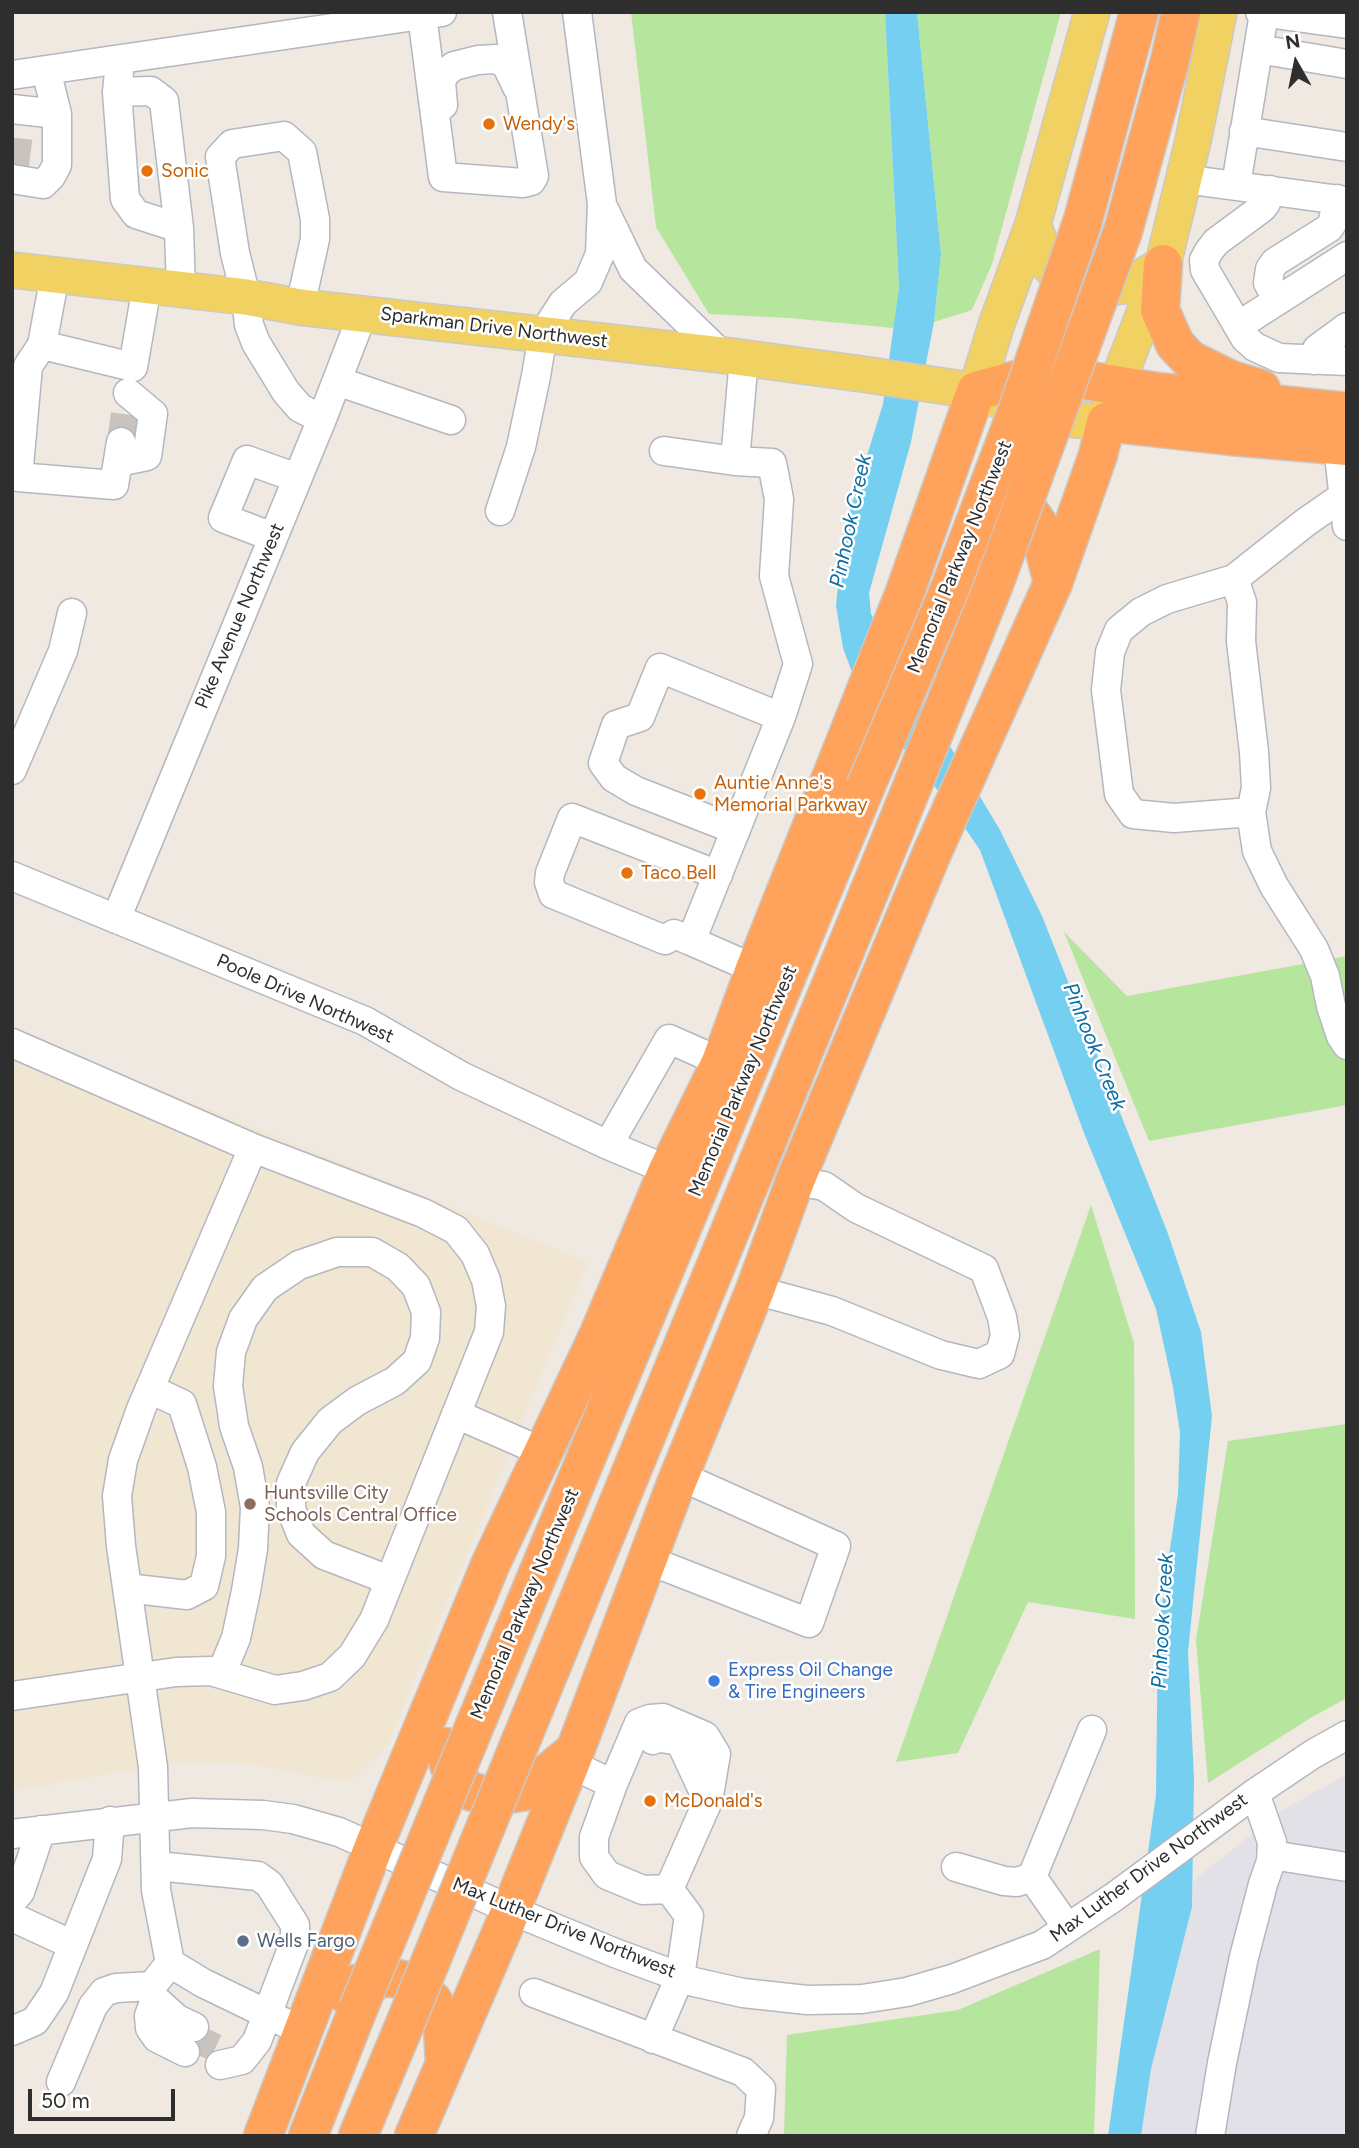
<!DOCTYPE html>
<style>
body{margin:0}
#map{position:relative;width:1359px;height:2148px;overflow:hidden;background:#efe9e1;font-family:Figtree,sans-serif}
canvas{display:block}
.frame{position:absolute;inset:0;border:14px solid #2e2e2e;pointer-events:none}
.north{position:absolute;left:1261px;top:28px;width:70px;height:70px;-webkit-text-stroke:5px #fff;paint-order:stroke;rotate:351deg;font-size:19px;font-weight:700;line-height:28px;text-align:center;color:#2e2e2e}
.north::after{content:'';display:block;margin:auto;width:24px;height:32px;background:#2e2e2e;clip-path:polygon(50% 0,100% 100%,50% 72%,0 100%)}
.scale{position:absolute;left:28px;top:2089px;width:147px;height:32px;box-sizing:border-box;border:4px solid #2e2e2e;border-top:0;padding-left:9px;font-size:21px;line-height:24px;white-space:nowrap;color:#2e2e2e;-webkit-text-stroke:5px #fff;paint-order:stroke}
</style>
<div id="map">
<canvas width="1359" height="2148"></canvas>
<div class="frame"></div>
<div class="north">N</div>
<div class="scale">50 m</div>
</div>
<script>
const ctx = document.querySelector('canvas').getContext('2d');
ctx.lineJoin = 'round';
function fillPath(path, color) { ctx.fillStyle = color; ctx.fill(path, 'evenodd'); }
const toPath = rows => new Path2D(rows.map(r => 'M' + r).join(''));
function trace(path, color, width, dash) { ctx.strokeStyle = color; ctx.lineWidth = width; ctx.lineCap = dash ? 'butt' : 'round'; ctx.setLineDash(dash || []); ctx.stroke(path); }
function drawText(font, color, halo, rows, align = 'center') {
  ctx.font = font + ' Figtree,sans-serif'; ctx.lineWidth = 5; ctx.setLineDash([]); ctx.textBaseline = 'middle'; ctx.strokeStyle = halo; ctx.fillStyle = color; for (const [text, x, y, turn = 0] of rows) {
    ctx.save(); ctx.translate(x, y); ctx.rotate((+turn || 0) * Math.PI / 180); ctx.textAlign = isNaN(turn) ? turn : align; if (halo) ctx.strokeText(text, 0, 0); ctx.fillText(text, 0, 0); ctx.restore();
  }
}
fillPath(toPath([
 [1347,1774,1347,2136,1141,2136,1151,2069,1192,1907,1193,1881,1281,1811]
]), '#e3e1e8');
fillPath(toPath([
 [12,1030,588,1262,387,1747,348,1782,241,1763,176,1762,12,1791]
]), '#f0e6d1');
fillPath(toPath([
 [631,12,885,12,899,287,894,328,789,318,709,314,656,227],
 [917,12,1061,12,992,264,972,310,934,322,941,254],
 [1064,932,1127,996,1347,956,1347,1105,1149,1141],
 [1091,1205,1134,1343,1135,1619,1028,1602,958,1753,896,1762],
 [1347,1424,1347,1698,1312,1717,1208,1783,1196,1640,1228,1441],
 [1100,1949,1094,2136,784,2136,787,2035,958,2010]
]), '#b6e59e');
fillPath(toPath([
 [885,12,917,12,941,254,934,322,911,442,869,593,871,614,1000,830,1042,916,1167,1231,1201,1332,1212,1416,1188,1652,1194,1779,1192,1907,1151,2069,1141,2136,1108,2136,1156,1795,1158,1632,1178,1494,1180,1433,1173,1387,1156,1309,1084,1133,980,850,944,798,876,714,855,680,843,648,836,606,843,533,883,404,899,287]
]), '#75cff0');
trace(toPath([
 [15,166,19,132],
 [121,442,125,413],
 [190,2036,225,2052]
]), '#c8c4bd', 28, [28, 14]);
const minor = toPath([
 [1260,12,1347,24],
 [422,15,443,177,523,183,531,181,534,176,507,12],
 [1258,49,1347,64],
 [119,73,117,92,125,199,136,214,179,228],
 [12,75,442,12],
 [117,92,151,91,164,101,179,228,181,290],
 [443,105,441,82,445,73,454,66,478,60,496,59,506,64,517,87],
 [12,109,57,114],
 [1244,131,1347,147],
 [12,179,43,184,51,176,57,165,57,114,46,70],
 [1184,179,1347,201],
 [1236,185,1264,13],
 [1270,190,1266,203,1262,208,1216,242,1209,251,1204,260,1205,270,1245,338,1255,347,1279,358,1347,361],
 [604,209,633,269,722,355],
 [55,275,42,345,28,366,18,477,114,485,121,442],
 [1278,300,1268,283,1270,269,1275,262,1329,228,1333,222,1337,199],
 [300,307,315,239,315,219,302,152,284,136,232,144,220,157,235,253,246,297,249,325,256,343,286,392,300,408,322,419],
 [1238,326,1347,256],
 [42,345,133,367,147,286],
 [1314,360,1317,349,1347,327],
 [337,381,451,420],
 [1336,428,1347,526],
 [664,451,735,461,744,358],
 [735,461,772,463,779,499,774,576,798,664,781,717,691,941,755,969],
 [118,462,147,456,153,414,128,393],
 [500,511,521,447,536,376,543,334,563,303,588,282,600,254,602,204,577,12],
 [273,537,223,518,247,460,297,478],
 [1234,579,1242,602,1241,641,1254,752,1256,788,1251,812,1257,851,1274,886,1314,949,1325,976,1331,1006,1341,1036,1347,1045],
 [12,770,63,651,72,613],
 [1251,812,1174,818,1133,814,1119,794,1106,690,1110,652,1119,630,1141,612,1167,599,1234,579,1306,522,1342,497],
 [736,830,636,791,614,778,603,763,616,725,640,717,660,668,781,717],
 [12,876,365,1021,461,1076,608,1145,668,1170],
 [116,919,322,419,363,313],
 [691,941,674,934,665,940,553,894,549,882,550,873,572,818,718,875],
 [12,1043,253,1148,423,1213,456,1230,475,1254,486,1280,491,1306,489,1332,374,1620,352,1656,330,1677,303,1686,275,1690,211,1671,176,1672,12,1696],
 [608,1145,669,1039,721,1062],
 [253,1148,141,1409,123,1460,117,1496,121,1546,153,1767,156,1890,170,1963,203,1983,302,2031],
 [755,1290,832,1311,941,1355,979,1364,1000,1354,1005,1335,1002,1317,984,1269,856,1208,824,1186,795,1181],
 [456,1414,543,1452],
 [648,1560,809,1623,836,1546,680,1476],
 [127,1588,187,1595,204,1586,211,1556,211,1512,202,1467,182,1404,150,1389],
 [221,1674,236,1638,246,1591,253,1549,255,1507,248,1467,234,1426,228,1386,231,1352,243,1319,265,1288,299,1265,337,1252,372,1252,398,1267,416,1286,426,1312,425,1338,417,1361,395,1381,357,1401,330,1421,305,1452,291,1483,291,1509,301,1534,324,1555,389,1580],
 [653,1740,654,1737,680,1741,708,1801],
 [570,1764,613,1784,594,1837,594,1857,607,1875,643,1890,669,1889,689,1916,680,1977,653,2039],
 [613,1784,639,1723,650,1719,663,1718,705,1736,716,1754,708,1801,669,1889],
 [12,1834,192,1813,263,1815,293,1819,339,1832,511,1910,615,1953,694,1982,743,1993,807,2000,862,1999,907,1992,952,1979,1042,1945,1114,1897,1255,1793,1313,1754,1347,1735],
 [1272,1855,1347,1867],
 [157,1866,258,1876,269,1884,295,1925,295,1941,257,2041,242,2060,220,2065],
 [956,1867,1004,1881,1017,1882,1032,1877],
 [12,1901,20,1892,41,1830],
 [12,1917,73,1945],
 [1067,1927,1032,1877,1092,1730],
 [534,1993,743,2072,761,2089,759,2118,751,2136],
 [155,1999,149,2016,150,2028,157,2038,185,2052],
 [155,1999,177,2019,194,2027],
 [12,2031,35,2021,54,1993,107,1859,110,1821],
 [61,2082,93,2006,104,1992,116,1988,152,1986,170,1963],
 [1210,2136,1222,2063,1244,1957,1263,1884,1271,1861,1272,1842,1255,1793]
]);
const major = toPath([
 [1033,224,1047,263,1066,285,1094,289,1130,285,1163,264],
 [12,270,246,297,300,307,722,355,862,374,976,391,1040,417,1106,422,1117,384,1163,264,1193,141,1219,12],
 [976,391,996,326,1033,224,1092,12]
]);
const highway = toPath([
 [1083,220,1139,12],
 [1123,231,1169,64,1181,12],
 [1163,264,1160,310,1175,344,1190,360,1231,380,1261,389],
 [1001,491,1019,497,1038,524,1053,583],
 [475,1725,865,788],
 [520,1743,895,829],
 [445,1747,449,1765,467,1790,489,1797,526,1791,573,1752],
 [343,1992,356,1984,389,1977,411,1982,433,2001,443,2029,445,2064],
 [263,2136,374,1846,491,1563,599,1334,668,1170,721,1062,755,969,905,592,976,391,1042,373,1157,392,1347,412],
 [308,2136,358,2009],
 [358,2136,400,2036],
 [414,2136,511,1910,570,1764,676,1484,755,1290,795,1181,932,853,1053,583,1098,455,1106,422,1231,436,1347,446]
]);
trace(minor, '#b4b7c1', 31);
trace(major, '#c9c9c9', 38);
trace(highway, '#c9c9c9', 41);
trace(minor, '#fff', 28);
trace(major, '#f2d163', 35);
trace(highway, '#ffa35c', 38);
const highwayBridge = toPath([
 [865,788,951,586,1018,409,1083,220],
 [895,829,994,584,1123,231],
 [358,2009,475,1725],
 [400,2036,520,1743]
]);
trace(highwayBridge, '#c9c9c9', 41, []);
trace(highwayBridge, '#ffa35c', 38);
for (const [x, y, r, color] of [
 [489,124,7,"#e8710a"],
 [147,171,7,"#e8710a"],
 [700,794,7,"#e8710a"],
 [627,873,7,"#e8710a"],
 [250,1504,7,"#8d6e63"],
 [714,1681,7,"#3f7fe0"],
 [650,1801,7,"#e8710a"],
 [243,1941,7,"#5c6f8a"]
]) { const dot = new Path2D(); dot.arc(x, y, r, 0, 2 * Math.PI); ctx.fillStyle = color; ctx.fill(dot); trace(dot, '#fff', 2.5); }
drawText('19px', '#c56008', '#fff', [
 ["Wendy's",503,124],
 ["Sonic",161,171],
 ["Auntie Anne's",714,783],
 ["Memorial Parkway",714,805],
 ["Taco Bell",641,873],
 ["McDonald's",664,1801]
], 'left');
drawText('19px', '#2e2e2e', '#fff', [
 ["Sparkman Drive Northwest",494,328,7],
 ["Memorial Parkway Northwest",960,557,-68],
 ["Pike Avenue Northwest",240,616,-67],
 ["Poole Drive Northwest",305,999,24],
 ["Memorial Parkway Northwest",743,1081,-67],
 ["Memorial Parkway Northwest",525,1604,-67],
 ["Max Luther Drive Northwest",1149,1868,-36],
 ["Max Luther Drive Northwest",564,1928,22]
]);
drawText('19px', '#785e54', '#fff', [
 ["Huntsville City",264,1493],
 ["Schools Central Office",264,1515]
], 'left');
drawText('19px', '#366cbe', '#fff', [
 ["Express Oil Change",728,1670],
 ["& Tire Engineers",728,1692]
], 'left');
drawText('19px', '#4e5e75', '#fff', [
 ["Wells Fargo",257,1941]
], 'left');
drawText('italic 21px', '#0d6fa3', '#fff', [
 ["Pinhook Creek",851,521,-78],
 ["Pinhook Creek",1094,1047,68],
 ["Pinhook Creek",1163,1621,-87]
]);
</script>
